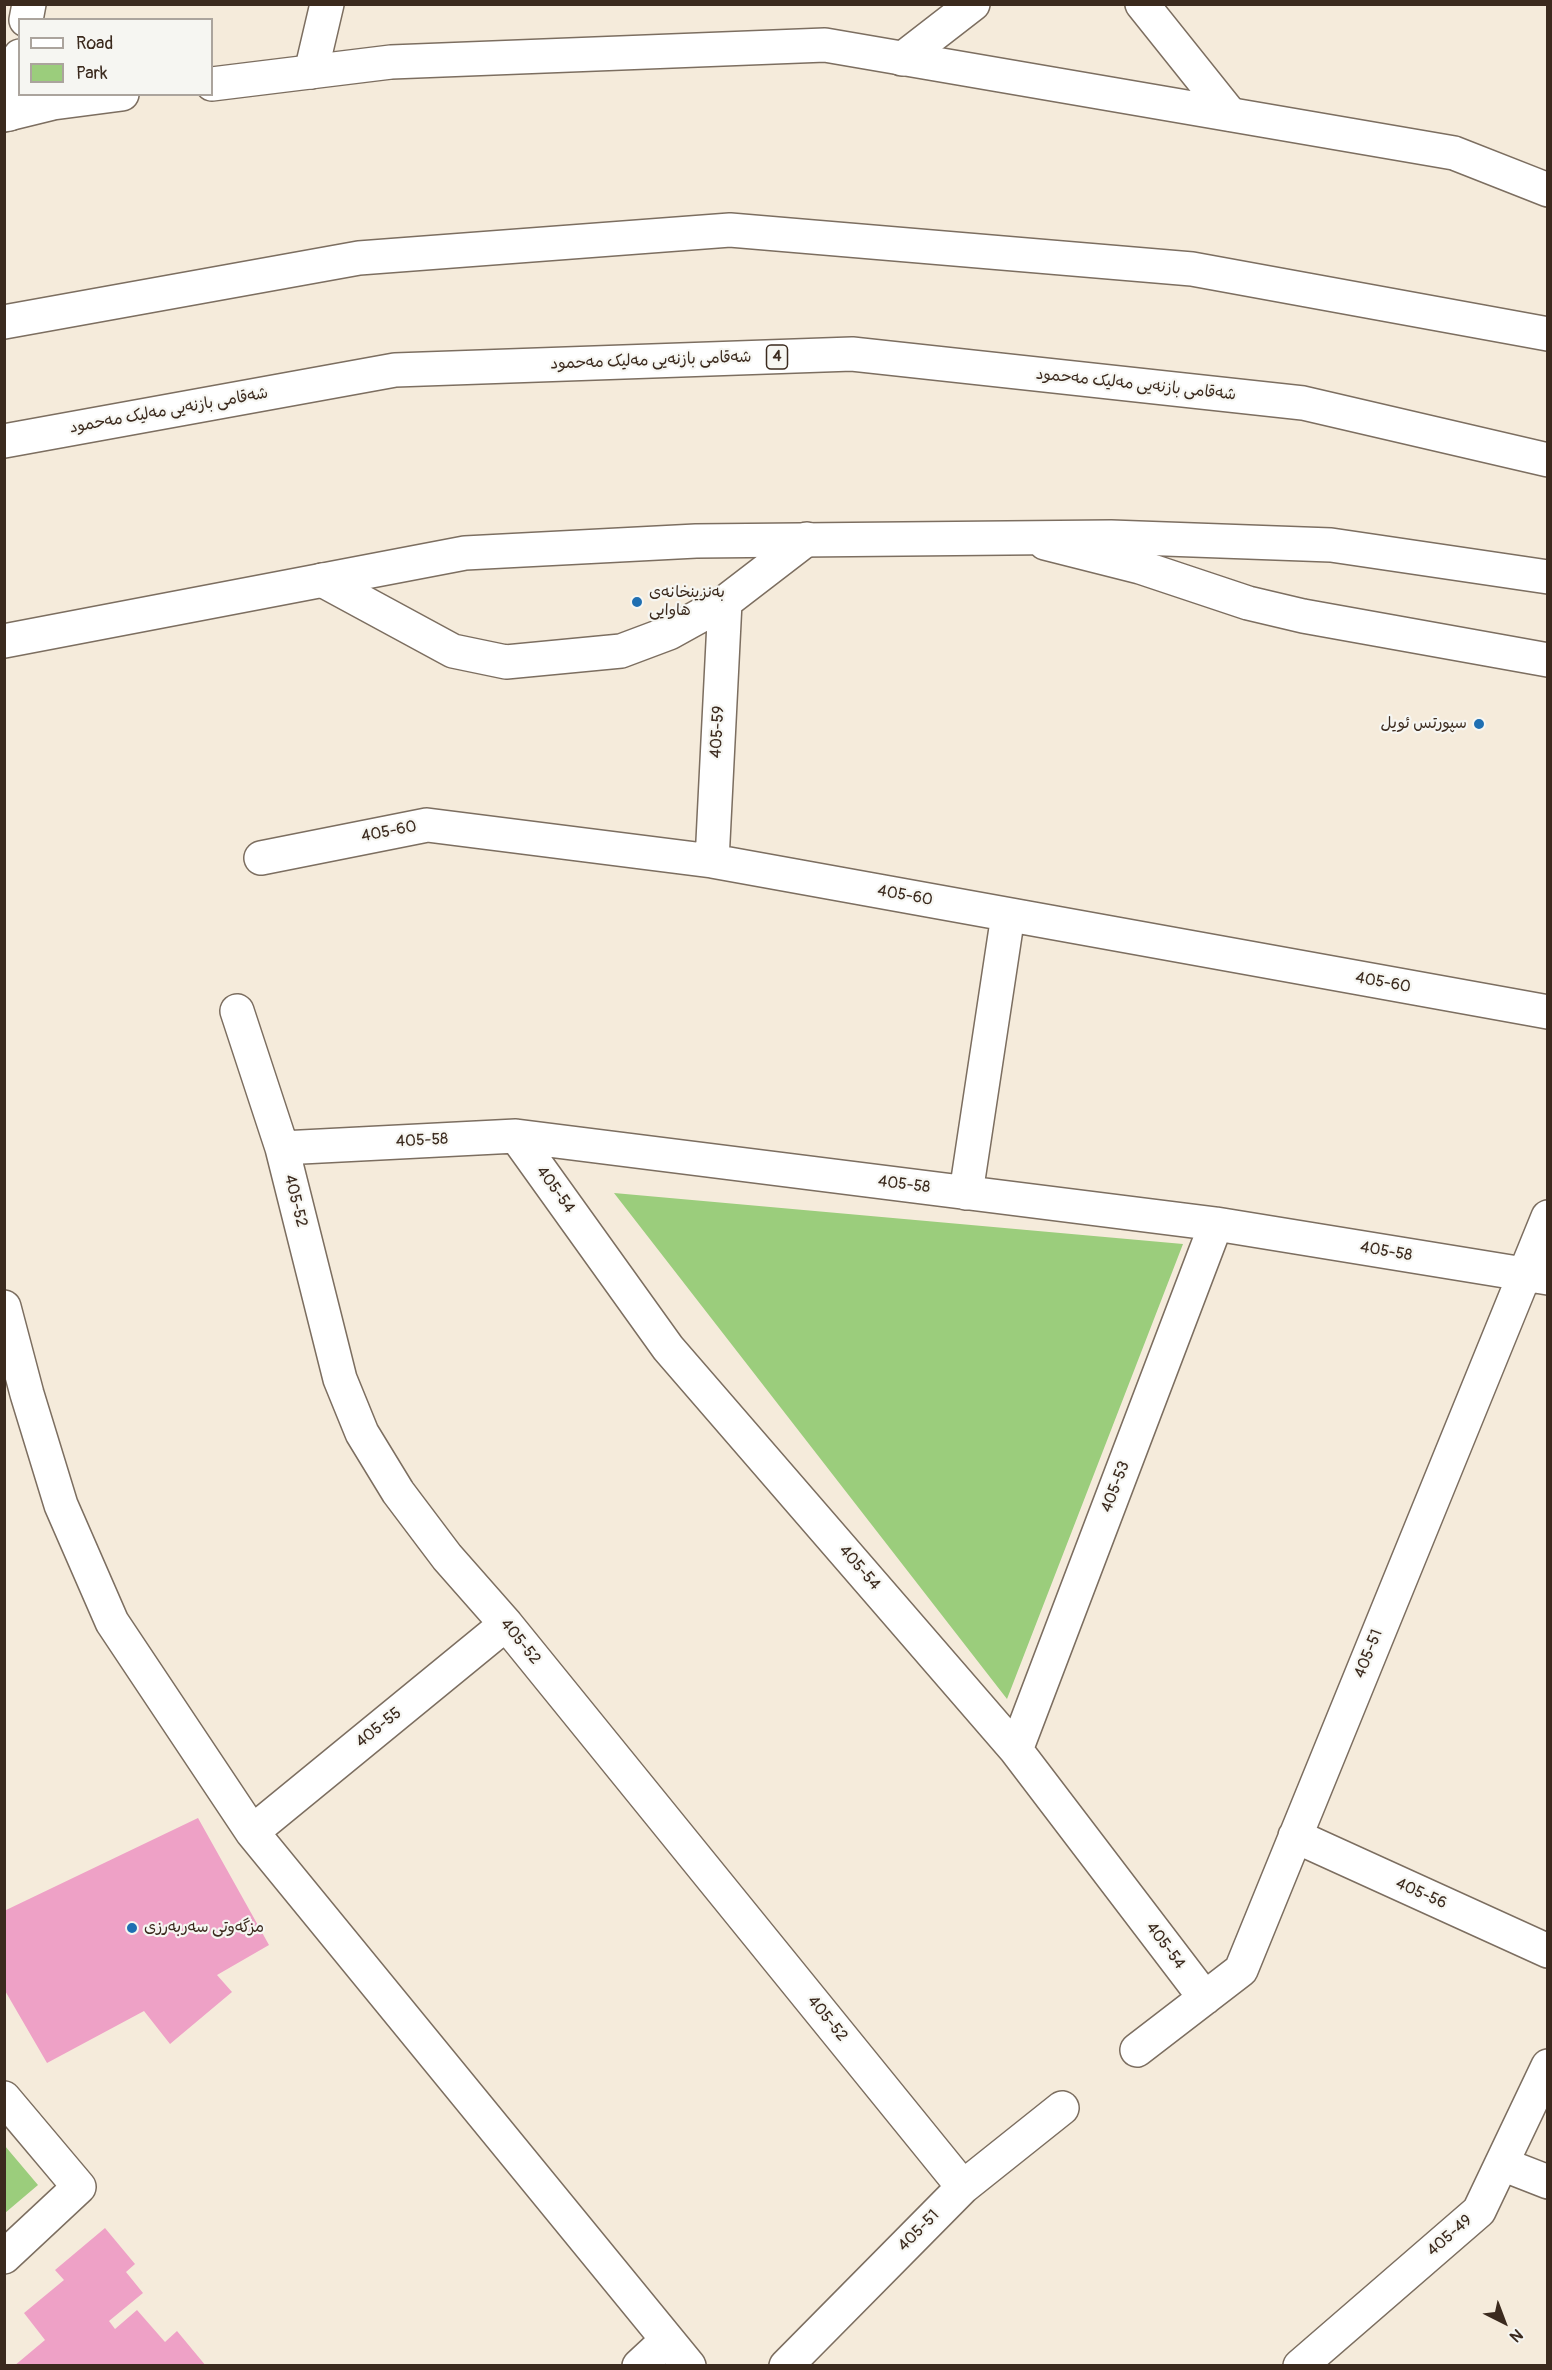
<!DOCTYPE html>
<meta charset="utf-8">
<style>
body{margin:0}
#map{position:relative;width:1552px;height:2370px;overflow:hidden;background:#f5ebdb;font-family:Pangolin,sans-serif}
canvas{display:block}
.frame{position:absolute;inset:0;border:6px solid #3b2a1e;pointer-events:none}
.legend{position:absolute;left:18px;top:18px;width:195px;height:78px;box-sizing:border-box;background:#f6f6f2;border:2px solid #aba49d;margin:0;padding:8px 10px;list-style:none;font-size:18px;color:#3b2a1e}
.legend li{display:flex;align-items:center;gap:12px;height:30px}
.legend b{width:30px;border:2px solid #aba49d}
.north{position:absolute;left:1474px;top:2292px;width:60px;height:60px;-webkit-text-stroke:4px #f6f6f2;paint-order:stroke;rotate:138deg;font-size:16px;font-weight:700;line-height:24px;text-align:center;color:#3b2a1e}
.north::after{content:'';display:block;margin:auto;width:21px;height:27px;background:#3b2a1e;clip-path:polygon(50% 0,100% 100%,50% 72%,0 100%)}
</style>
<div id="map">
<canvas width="1552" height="2370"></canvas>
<div class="frame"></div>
<ul class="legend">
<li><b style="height:8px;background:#fff"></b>Road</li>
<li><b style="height:16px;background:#9bcd7c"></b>Park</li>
</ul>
<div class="north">N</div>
</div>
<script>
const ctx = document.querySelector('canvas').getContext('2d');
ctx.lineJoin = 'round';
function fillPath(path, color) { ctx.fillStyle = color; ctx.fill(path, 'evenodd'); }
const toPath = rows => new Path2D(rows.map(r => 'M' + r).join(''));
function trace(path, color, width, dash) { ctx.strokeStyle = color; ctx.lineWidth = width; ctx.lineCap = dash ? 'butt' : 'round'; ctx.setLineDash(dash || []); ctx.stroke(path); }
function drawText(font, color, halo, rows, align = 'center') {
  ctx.font = font + ' Pangolin,"Playpen Sans Arabic",sans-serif'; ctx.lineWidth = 4.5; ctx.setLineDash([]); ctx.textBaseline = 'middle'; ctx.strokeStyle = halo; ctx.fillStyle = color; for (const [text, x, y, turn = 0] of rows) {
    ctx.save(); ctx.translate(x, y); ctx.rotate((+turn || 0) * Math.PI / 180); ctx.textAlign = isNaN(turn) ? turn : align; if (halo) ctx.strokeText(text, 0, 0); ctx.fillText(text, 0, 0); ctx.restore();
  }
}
fillPath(toPath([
 [614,1193,1183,1244,1007,1699],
 [5,2146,38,2185,5,2213,4,2213]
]), '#9bcd7c');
fillPath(toPath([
 [198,1818,269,1945,217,1975,232,1992,170,2044,144,2011,47,2063,4,1989,4,1911],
 [105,2228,135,2264,126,2272,143,2293,109,2321,115,2329,137,2310,165,2342,177,2331,206,2366,14,2366,45,2340,24,2313,64,2280,55,2270]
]), '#eea1c6');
const minor = toPath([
 [1142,4,1230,114],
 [26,20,29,4],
 [902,59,973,4],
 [311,72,327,4],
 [9,114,20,56],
 [1045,543,1140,567,1248,603,1303,616,1548,660],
 [322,580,453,651,506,662,621,651,669,633,725,602,807,539],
 [261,858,427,825,712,861,1548,1012],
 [712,861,725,602],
 [237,1011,282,1148,340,1379,362,1433,398,1492,447,1557,506,1624,963,2187],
 [516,1136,668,1348,1016,1750,1205,1998],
 [282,1148,516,1136,1216,1224,1548,1278],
 [966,1193,1008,915],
 [4,1307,27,1394,61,1505,112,1622,252,1832,689,2366],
 [1016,1750,1216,1224],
 [252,1832,506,1624],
 [1295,1836,1548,1951],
 [1137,2050,1241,1970,1548,1217],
 [4,2098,79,2187,4,2257],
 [1502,2164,1548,2182],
 [639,2366,667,2340],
 [786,2366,963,2187,1062,2108],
 [1300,2366,1479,2211,1548,2066]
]);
const major = toPath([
 [212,84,391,62,825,45,1454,153,1548,190],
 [4,115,53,103,122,94],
 [4,641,465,553,696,541,1111,537,1331,545,1548,577]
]);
const highway = toPath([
 [4,322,359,258,730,230,1192,269,1548,334],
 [4,441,395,370,852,354,1303,403,1548,460]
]);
trace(minor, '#7c6e60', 36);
trace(major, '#7c6e60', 36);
trace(highway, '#7c6e60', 36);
trace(minor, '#fff', 33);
trace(major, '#fff', 33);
trace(highway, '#fff', 33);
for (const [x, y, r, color] of [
 [637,602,6,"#1f6fb2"],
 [1479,724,6,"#1f6fb2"],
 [132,1928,6,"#1f6fb2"]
]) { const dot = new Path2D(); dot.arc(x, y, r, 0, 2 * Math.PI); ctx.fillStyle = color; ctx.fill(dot); trace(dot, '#f6f6f2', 2); }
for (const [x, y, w] of [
 [777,357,21]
]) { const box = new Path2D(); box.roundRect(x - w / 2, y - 12, w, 24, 4.5); ctx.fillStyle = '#f6f6f2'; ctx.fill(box); trace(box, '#3b2a1e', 1.5); }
drawText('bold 15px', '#3b2a1e', null, [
 ["4",777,357]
]);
drawText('16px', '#3b2a1e', '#f6f6f2', [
 ["شەقامی بازنەیی مەلیک مەحمود",651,361,-2],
 ["شەقامی بازنەیی مەلیک مەحمود",1136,385,6],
 ["شەقامی بازنەیی مەلیک مەحمود",169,411,-10],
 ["405-59",718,732,-87],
 ["405-60",389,832,-11],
 ["405-60",905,896,10],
 ["405-60",1383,983,10],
 ["405-58",422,1141,-3],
 ["405-58",904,1185,7],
 ["405-54",555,1190,54],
 ["405-52",295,1201,76],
 ["405-58",1386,1252,10],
 ["405-53",1116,1487,-69],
 ["405-54",859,1568,49],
 ["405-52",520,1642,51],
 ["405-51",1369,1654,-68],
 ["405-55",379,1728,-39],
 ["405-56",1421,1894,24],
 ["405-54",1165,1946,53],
 ["405-52",827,2019,51],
 ["405-51",919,2231,-45],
 ["405-49",1450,2236,-41]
]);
drawText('16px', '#3b2a1e', '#f6f6f2', [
 ["بەنزینخانەی",649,593],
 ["ھاوایی",649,611],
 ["سپورتس ئويل",1467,724,"right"],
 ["مزگەوتی سەربەرزی",144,1928]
], 'left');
</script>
